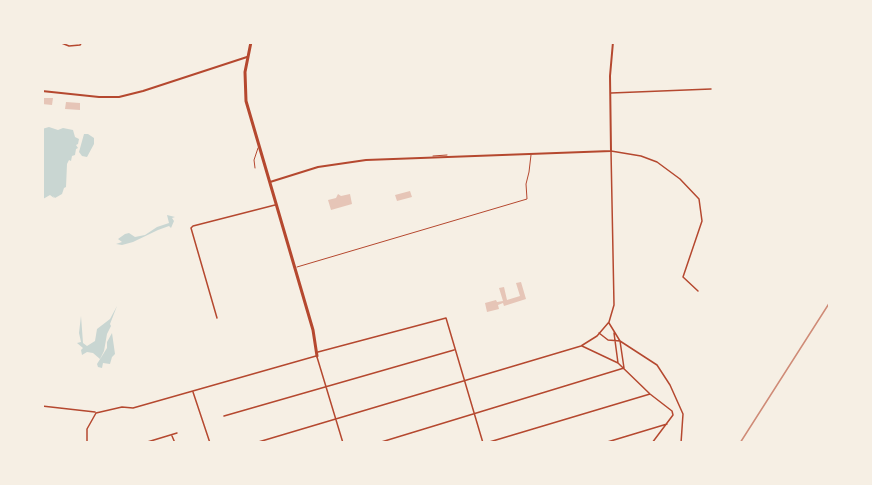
<!DOCTYPE html>
<style>
body{margin:0}
#map{position:relative;width:872px;height:485px;overflow:hidden;background:#f6efe4;font-family:"Fira Sans Condensed",sans-serif}
canvas{display:block}
.frame{position:absolute;inset:0;border:44px solid #f6efe4;pointer-events:none}
</style>
<div id="map">
<canvas width="872" height="485"></canvas>
<div class="frame"></div>
</div>
<script>
const ctx = document.querySelector('canvas').getContext('2d');
ctx.lineJoin = 'round';
function fillPath(path, color) { ctx.fillStyle = color; ctx.fill(path, 'evenodd'); }
const toPath = rows => new Path2D(rows.map(r => 'M' + r).join(''));
function trace(path, color, width, dash) { ctx.strokeStyle = color; ctx.lineWidth = width; ctx.lineCap = dash ? 'butt' : 'round'; ctx.setLineDash(dash || []); ctx.stroke(path); }
fillPath(toPath([
 [49,127,58,130,63,128,73,130,75,137,79,139,78,144,76,145,78,148,76,149,75,155,72,156,71,161,69,160,67,164,66,187,64,188,62,194,55,198,53,196,54,198,50,195,43,199,42,129],
 [84,134,88,134,94,138,94,144,87,157,82,156,79,152],
 [167,215,175,217,172,218,174,221,171,228,169,226,158,230,133,242,122,245,116,244,122,242,118,239,125,234,129,233,135,237,145,235,157,227,169,223],
 [117,306,110,324,111,326,107,334,104,351,100,359,93,353,87,352,82,355,81,350,83,348,77,343,81,342,79,333,81,316,83,343,87,346,95,341,97,329,110,319],
 [112,333,115,354,112,357,110,364,103,363,102,368,98,367,97,364,107,348,107,342]
]), '#c9d6d2');
fillPath(toPath([
 [42,98,53,98,52,105,42,104],
 [66,102,80,103,80,110,65,109],
 [410,191,412,197,397,201,395,195],
 [338,194,341,196,350,194,352,204,331,210,328,200,336,198],
 [521,282,526,299,504,306,503,303,498,305,499,309,487,312,485,303,496,300,497,302,503,301,499,288,504,287,507,300,520,296,516,283]
]), '#e6c5b7');
trace(toPath([
 [433,156,447,155],
 [255,168,254,160,258,148],
 [297,267,527,199,526,184,529,172,531,155]
]), '#b5482f', 1);
trace(toPath([
 [59,42,69,46,80,45,82,42],
 [611,93,711,89],
 [217,318,191,228,193,226,275,205],
 [609,323,620,341,657,365,670,385,683,414,681,443],
 [614,333,618,363],
 [582,346,618,363,650,394,672,411,673,415,652,443],
 [318,352,446,318,483,443],
 [317,357,343,443],
 [193,392,210,443],
 [42,406,95,412],
 [224,416,454,350],
 [172,436,175,443],
 [87,443,87,429,96,413,122,407,133,408,316,356],
 [144,443,177,433],
 [255,443,581,346,597,336,609,322,614,305,611,151,641,156,657,162,680,179,699,199,702,221,683,277,698,291],
 [378,443,624,368,620,341,608,340,599,333],
 [486,443,650,394],
 [604,443,667,424]
]), '#b5482f', 1.5);
trace(toPath([
 [42,91,99,97,119,97,143,91,247,57],
 [270,182,318,167,366,160,611,151,610,76,613,42]
]), '#b5482f', 2);
trace(toPath([
 [251,42,245,72,246,101,313,330,317,356]
]), '#b5482f', 3);
trace(toPath([
 [740,443,830,302]
]), '#cf8b77', 1.5);
</script>
